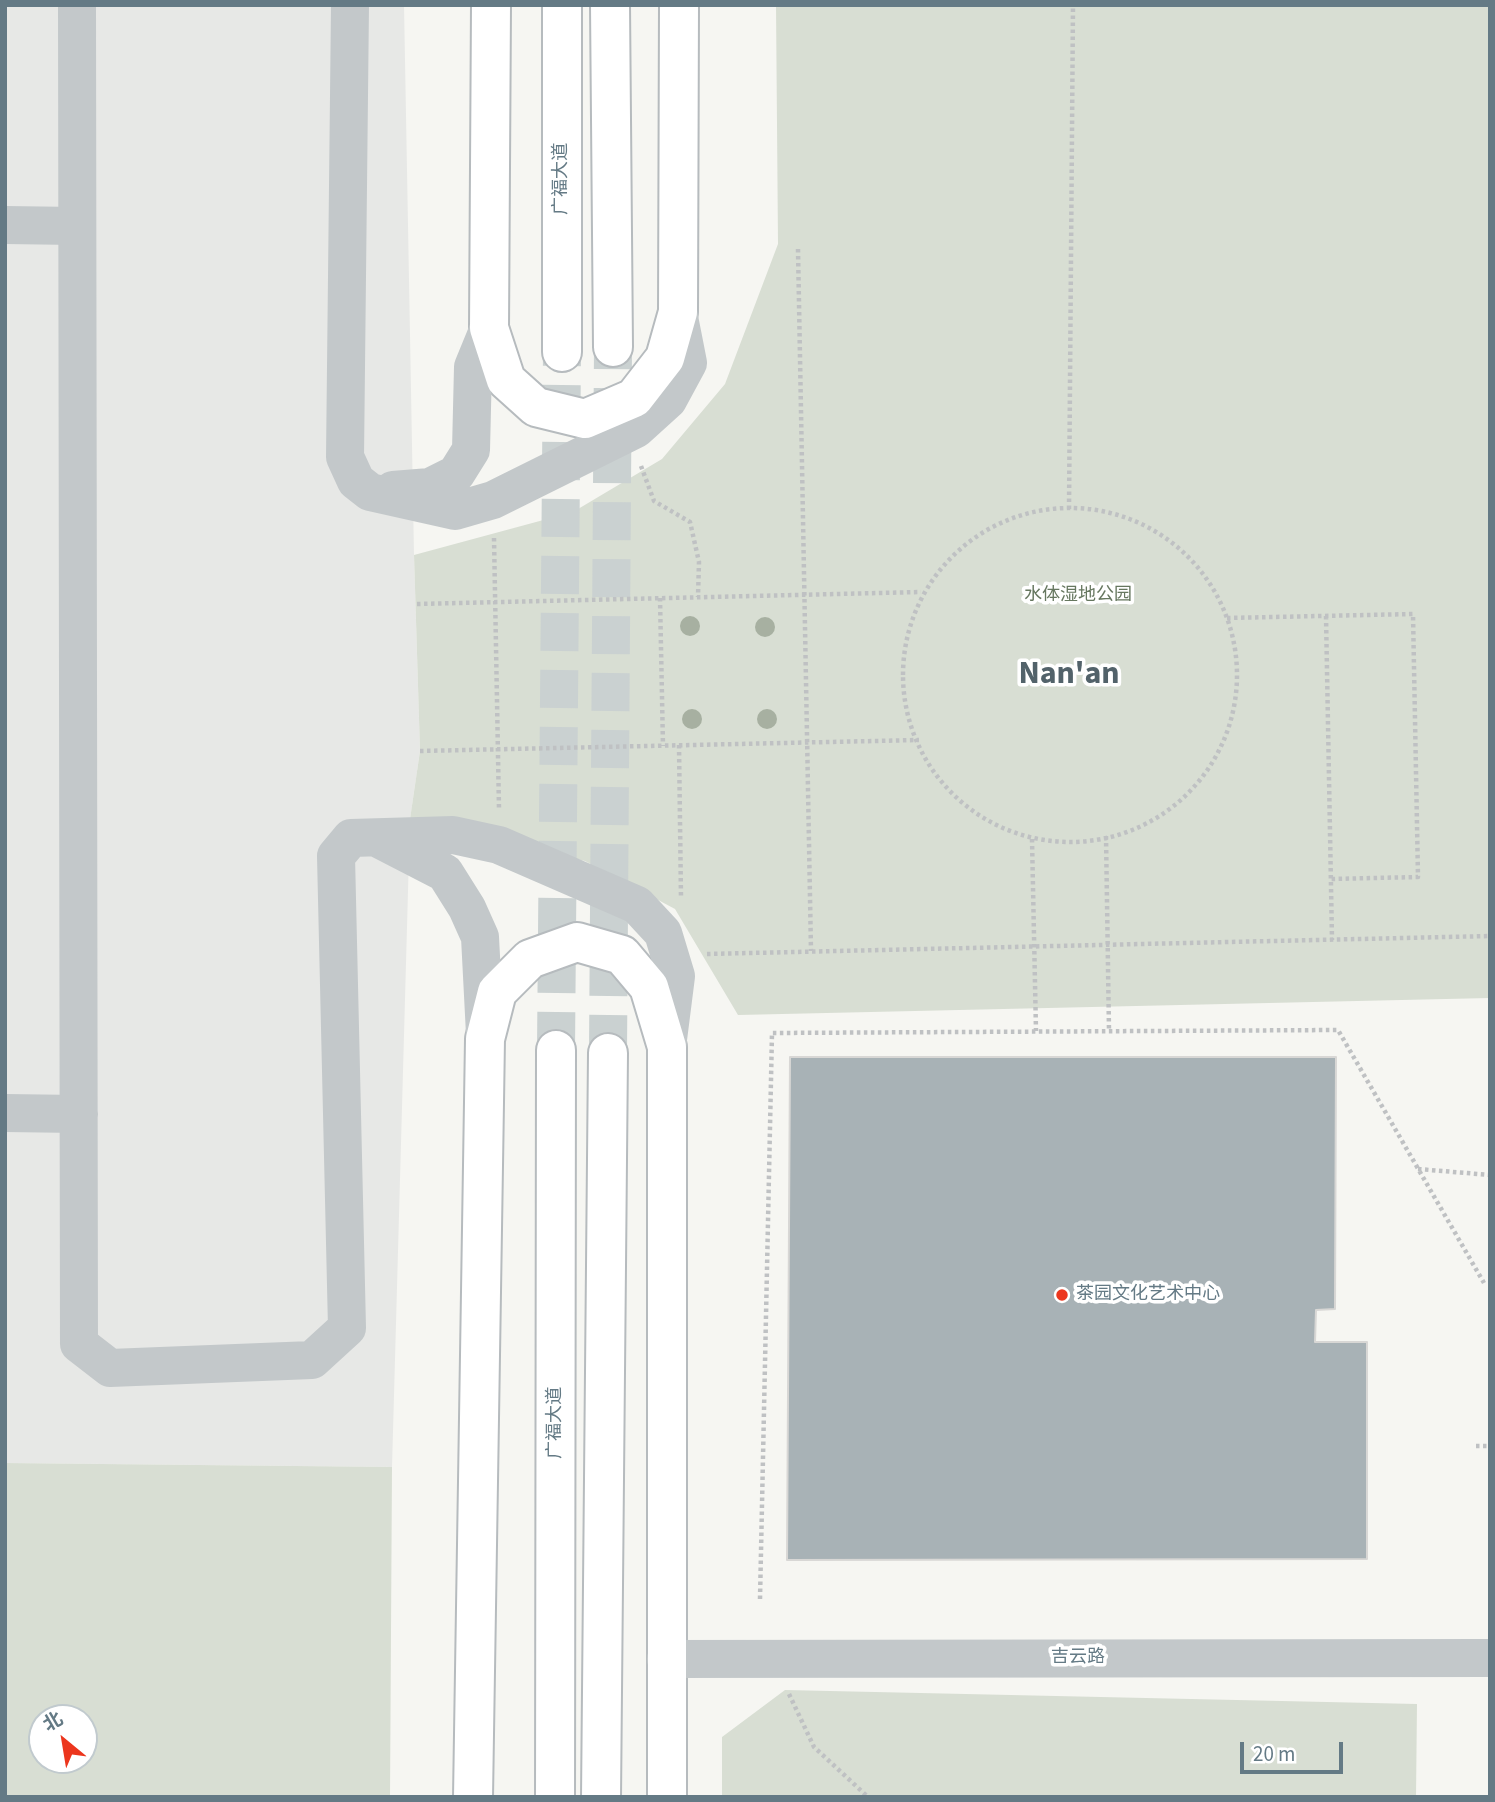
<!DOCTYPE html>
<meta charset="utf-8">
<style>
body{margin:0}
#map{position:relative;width:1495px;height:1802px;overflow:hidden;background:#f6f6f2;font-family:"Source Sans 3","Noto Sans SC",sans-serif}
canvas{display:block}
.frame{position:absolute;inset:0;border:7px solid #647a85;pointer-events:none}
.north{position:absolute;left:28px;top:1704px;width:70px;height:70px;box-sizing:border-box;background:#fff;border:2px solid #c1cace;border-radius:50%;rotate:330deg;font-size:19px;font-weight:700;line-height:28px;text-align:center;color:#647a85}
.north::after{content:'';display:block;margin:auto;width:24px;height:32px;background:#ec361d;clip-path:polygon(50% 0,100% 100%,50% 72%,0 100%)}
.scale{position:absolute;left:1240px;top:1742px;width:103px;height:32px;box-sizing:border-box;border:4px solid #647a85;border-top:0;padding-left:9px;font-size:21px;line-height:24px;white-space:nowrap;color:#647a85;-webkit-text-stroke:5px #fff;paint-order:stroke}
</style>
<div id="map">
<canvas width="1495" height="1802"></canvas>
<div class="frame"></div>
<div class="north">北</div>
<div class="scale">20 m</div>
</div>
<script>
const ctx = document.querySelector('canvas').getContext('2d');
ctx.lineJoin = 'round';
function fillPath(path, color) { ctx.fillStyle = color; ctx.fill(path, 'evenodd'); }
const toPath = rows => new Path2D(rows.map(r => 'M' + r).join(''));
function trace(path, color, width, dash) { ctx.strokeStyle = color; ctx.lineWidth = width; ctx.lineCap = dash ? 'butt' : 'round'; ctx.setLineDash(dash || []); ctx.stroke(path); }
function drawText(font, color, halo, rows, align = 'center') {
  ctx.font = font + ' "Source Sans 3","Noto Sans SC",sans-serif'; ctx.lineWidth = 7; ctx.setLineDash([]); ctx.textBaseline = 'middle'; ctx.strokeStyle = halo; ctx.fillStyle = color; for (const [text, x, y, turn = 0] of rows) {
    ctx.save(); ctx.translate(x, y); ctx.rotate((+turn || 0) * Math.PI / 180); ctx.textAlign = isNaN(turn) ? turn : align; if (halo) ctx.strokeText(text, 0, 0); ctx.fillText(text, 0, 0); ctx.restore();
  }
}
fillPath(toPath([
 [5,5,404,5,414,555,420,751,410,819,392,1467,5,1463]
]), '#e7e8e6');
fillPath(toPath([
 [776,5,1490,5,1490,998,738,1015,675,909,585,861,410,819,420,751,414,555,573,512,662,459,725,384,778,244],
 [5,1463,392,1467,390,1797,5,1797],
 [42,1718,84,1718,84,1760,42,1760],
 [785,1690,1417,1704,1416,1797,722,1797,722,1737]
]), '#d8ded3');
const building = toPath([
 [790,1057,1336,1057,1335,1309,1316,1310,1315,1342,1367,1342,1367,1559,787,1560,790,1057]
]);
fillPath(building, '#a8b2b6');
trace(building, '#d8d7d5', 2);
trace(toPath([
 [556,1050,562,352],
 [608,1053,613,347]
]), '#cad1d1', 38, [38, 19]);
const major = toPath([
 [491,5,489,328,506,380,536,407,585,419,634,398,665,358,678,312,679,5],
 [610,5,613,347],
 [562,352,562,5],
 [473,1797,485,1039,497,992,530,959,577,942,622,955,649,987,667,1047,667,1797],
 [555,1797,556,1050],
 [601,1797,608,1053]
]);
trace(major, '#b6bbbe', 42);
trace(toPath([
 [798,249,811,951],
 [641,466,654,501,690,522,699,562,698,597],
 '903 675a167 167 0 1 1 334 0a167 167 0 1 1-334 0Z',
 [1069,509,1073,5],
 [494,538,499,809],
 [660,598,663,746],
 [417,604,921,592],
 [1326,616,1332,940],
 [1227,618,1413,614,1418,877,1331,879],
 [679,745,681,898],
 [420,751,919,740],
 [1106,836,1109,1031],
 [1032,839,1036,1031],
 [707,954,1490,936],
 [1418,1169,1490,1175],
 [1476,1446,1490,1446],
 [760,1599,772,1033,1338,1030,1484,1283],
 [789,1694,814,1747,868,1797]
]), '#bfc1c3', 4.5, [3.5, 3.5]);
trace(toPath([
 [77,5,79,1344,110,1368,312,1360,347,1328,336,856,351,838,453,835,499,845,637,905,663,933,676,976,667,1047],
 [350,5,345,457,356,481,370,492,455,511,493,500,636,429,668,400,688,363,678,312],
 [5,225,77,226],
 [393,490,430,487,456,474,471,450,473,367,489,328],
 [379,839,445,873,467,908,480,937,485,1034],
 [5,1113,79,1114],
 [666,1659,1490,1658]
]), '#c3c8ca', 38);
trace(major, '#fff', 38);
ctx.fillStyle = '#a7b0a1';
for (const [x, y] of [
 [690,626],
 [765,627],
 [692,719],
 [767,719]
]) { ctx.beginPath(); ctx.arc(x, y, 10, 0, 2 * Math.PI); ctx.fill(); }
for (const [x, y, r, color] of [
 [1062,1295,7,"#ec361d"]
]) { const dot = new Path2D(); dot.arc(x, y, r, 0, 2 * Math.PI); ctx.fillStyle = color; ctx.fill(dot); trace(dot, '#fff', 2.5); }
drawText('18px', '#647a85', '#fff', [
 ["广福大道",562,179,-90],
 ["广福大道",556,1423,-90],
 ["吉云路",1078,1658]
]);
drawText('18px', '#66775f', '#fff', [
 ["水体湿地公园",1078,596]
]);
drawText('18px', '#647a85', '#fff', [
 ["茶园文化艺术中心",1076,1295]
], 'left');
drawText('bold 32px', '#52626a', '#fff', [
 ["Nan'an",1069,676]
]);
</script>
